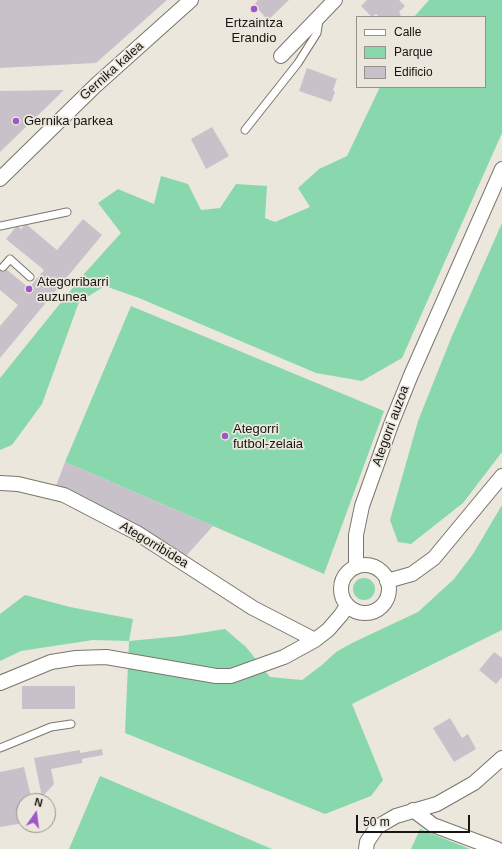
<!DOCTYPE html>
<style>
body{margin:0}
#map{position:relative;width:502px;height:849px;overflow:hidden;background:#ebe7dd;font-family:Arial,sans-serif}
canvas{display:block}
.legend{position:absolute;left:356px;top:16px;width:130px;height:72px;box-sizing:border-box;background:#ebe7dd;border:1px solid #96938c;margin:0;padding:5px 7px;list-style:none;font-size:12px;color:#171512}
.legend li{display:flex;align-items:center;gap:8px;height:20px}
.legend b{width:20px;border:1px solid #96938c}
.north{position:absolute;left:16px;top:793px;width:40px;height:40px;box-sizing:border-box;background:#ebe7dd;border:1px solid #96938c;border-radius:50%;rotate:14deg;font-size:11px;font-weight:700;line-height:16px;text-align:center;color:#171512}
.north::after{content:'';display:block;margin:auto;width:14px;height:18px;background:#9e56ca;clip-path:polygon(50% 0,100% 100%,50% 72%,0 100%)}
.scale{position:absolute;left:356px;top:815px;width:114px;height:18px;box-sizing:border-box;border:2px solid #171512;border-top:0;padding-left:5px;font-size:12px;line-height:14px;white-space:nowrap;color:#171512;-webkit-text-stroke:3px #ebe7dd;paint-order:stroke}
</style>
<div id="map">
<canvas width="502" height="849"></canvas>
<ul class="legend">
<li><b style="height:5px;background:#fff"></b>Calle</li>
<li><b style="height:11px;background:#89d8ad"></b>Parque</li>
<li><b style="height:11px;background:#c8c1ca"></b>Edificio</li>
</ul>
<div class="north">N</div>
<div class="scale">50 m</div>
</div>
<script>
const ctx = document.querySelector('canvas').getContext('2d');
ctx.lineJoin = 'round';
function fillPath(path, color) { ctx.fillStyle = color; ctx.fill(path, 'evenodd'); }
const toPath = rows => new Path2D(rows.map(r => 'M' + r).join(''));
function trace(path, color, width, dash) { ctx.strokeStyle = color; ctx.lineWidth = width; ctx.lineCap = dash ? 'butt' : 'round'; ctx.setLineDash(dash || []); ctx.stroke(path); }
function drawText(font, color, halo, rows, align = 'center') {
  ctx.font = font + ' Arial,sans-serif'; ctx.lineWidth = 3.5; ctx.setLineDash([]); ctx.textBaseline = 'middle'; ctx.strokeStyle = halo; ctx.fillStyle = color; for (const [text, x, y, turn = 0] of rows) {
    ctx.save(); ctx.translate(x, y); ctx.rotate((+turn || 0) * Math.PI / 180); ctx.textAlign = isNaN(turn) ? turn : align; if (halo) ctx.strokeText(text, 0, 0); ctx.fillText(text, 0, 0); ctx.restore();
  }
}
fillPath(toPath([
 [429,0,502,0,502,133,402,358,362,381,316,373,139,298,105,286,79,302,42,404,12,445,0,450,0,378,83,275,121,233,98,203,118,189,154,204,161,176,188,184,201,210,220,208,236,184,267,186,265,218,275,222,310,207,298,188,319,169,347,156,380,87,485,87,485,17,414,17],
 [502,223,502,452,463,503,411,544,398,542,390,520,418,421,452,336],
 [131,306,384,411,324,574,65,462],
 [502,505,502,630,352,704,383,780,371,796,325,814,125,733,129,641,93,640,21,651,0,661,0,614,25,595,70,607,133,619,129,641,181,636,225,629,246,647,270,677,302,680,322,665,336,652,352,643,418,612,454,579,473,554],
 '353 589a11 11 0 1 1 22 0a11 11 0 1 1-22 0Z',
 [100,776,272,849,69,849],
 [420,829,470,849,411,849]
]), '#89d8ad');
fillPath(toPath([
 [0,0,167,0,96,63,0,68],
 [258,0,289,0,268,20,254,5],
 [367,0,399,0,405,6,399,12,401,15,399,17,380,17,376,14,372,17,361,6],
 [307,68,337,79,333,90,335,92,331,102,299,91],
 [64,90,0,152,0,91],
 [212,127,229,156,206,169,191,139],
 [83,219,102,235,0,358,0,326,18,305,0,290,0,264,29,288,44,270,6,239,17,226,21,229,26,224,57,250],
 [65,462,213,526,186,556,86,498,56,486],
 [494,652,502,658,502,677,496,684,479,670],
 [22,686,75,686,75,709,22,709],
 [450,718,462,738,468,734,476,749,454,762,433,728],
 [102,749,103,755,82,759,82,763,51,769,54,784,42,797,34,758,80,750,80,753],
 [24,767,32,801,24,801,24,823,0,827,0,772]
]), '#c8c1ca');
const lane = toPath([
 [245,130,298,63,317,33,319,20],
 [0,226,67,212],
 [3,267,10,259,30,277],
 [0,748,51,727,71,724]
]);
const street = toPath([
 [281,56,335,0],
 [0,179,95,86,191,0],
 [0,483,18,484,64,495,137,533,253,608,315,640],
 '341 589a24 24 0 1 1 48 0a24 24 0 1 1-48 0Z',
 [356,567,356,535,362,506,392,422,411,375,502,169],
 [387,581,412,574,434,558,502,476],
 [0,683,51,662,76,658,106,657,216,676,231,676,284,657,315,640,328,630,341,615,347,606],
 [413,810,433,825,497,849],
 [366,849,367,842,377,827,396,816,437,804,474,783,502,758]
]);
trace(lane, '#7a766d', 9);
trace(street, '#7a766d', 16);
trace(lane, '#fff', 7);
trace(street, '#fff', 14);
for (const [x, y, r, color] of [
 [254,9,4,"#9e56ca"],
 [16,121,4,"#9e56ca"],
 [29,289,4,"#9e56ca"],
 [225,436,4,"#9e56ca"]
]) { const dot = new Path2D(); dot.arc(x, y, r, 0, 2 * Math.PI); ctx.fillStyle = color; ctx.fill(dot); trace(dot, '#ebe7dd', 1.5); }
drawText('13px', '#171512', '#ebe7dd', [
 ["Ertzaintza",254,23,"center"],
 ["Erandio",254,38,"center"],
 ["Gernika parkea",24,121],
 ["Ategorribarri",37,282],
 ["auzunea",37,297],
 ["Ategorri",233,429],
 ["futbol-zelaia",233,444]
], 'left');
drawText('13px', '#171512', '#ebe7dd', [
 ["Gernika kalea",112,71,-42],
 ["Ategorri auzoa",391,426,-70],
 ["Ategorribidea",154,545,31]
]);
</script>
